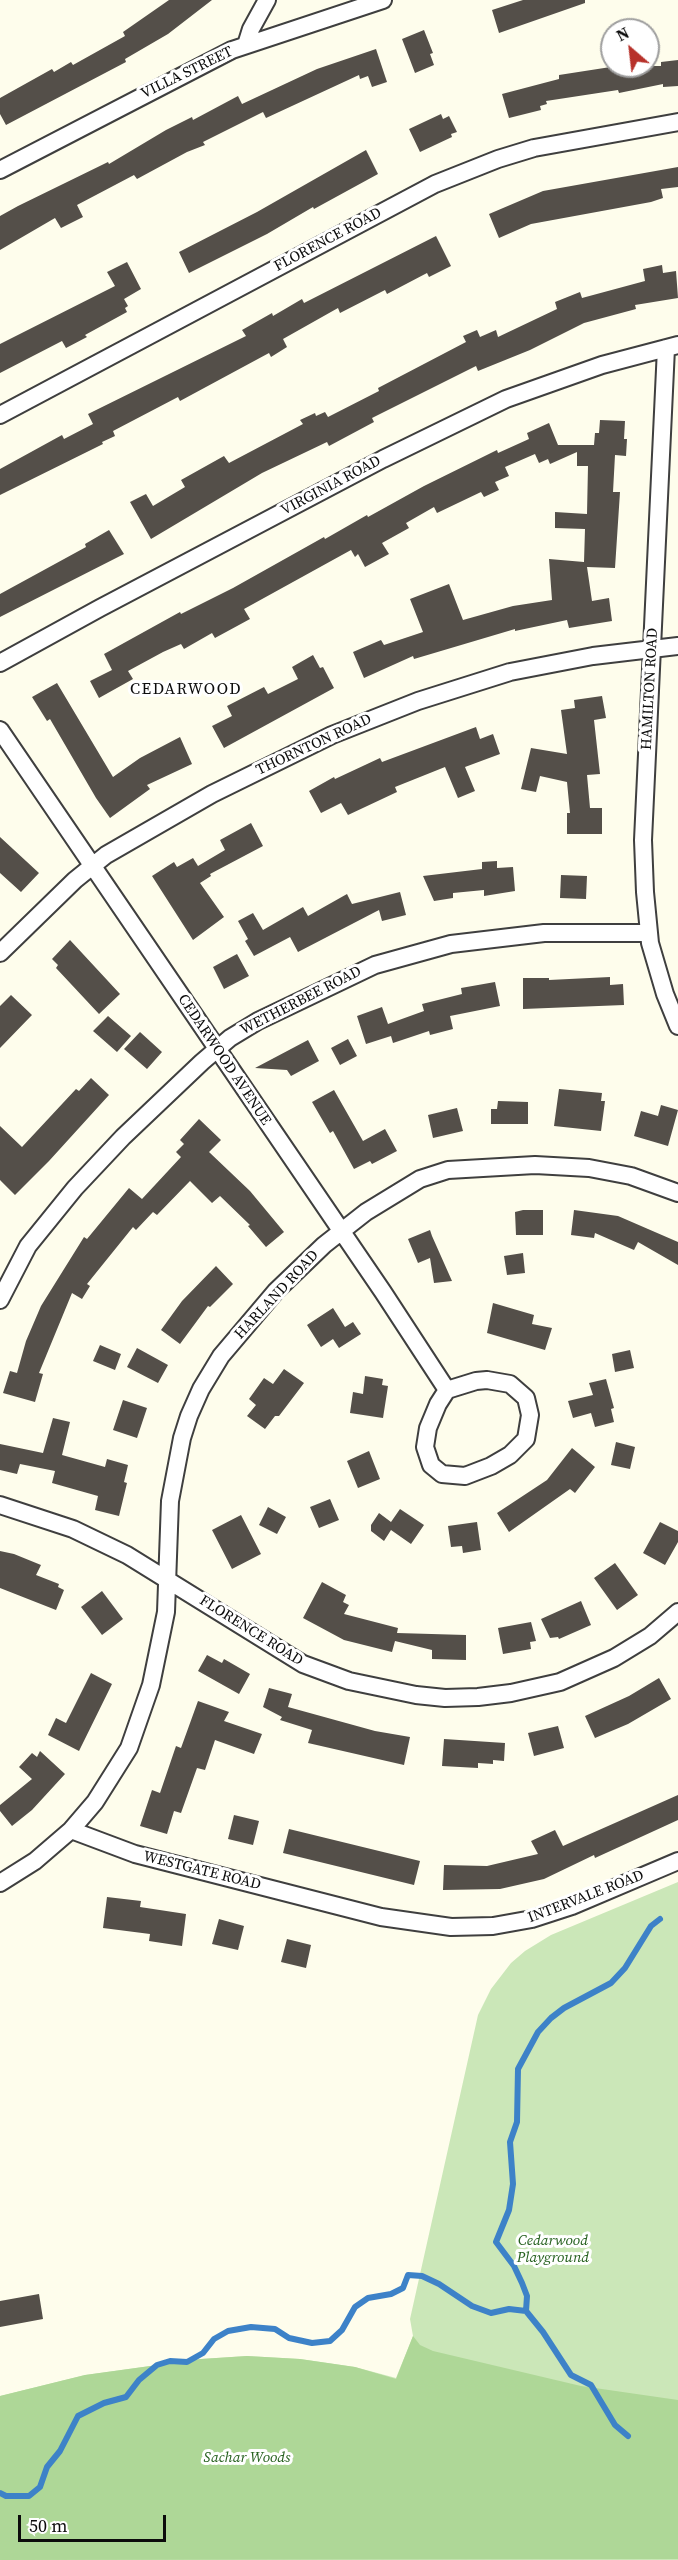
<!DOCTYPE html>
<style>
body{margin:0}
#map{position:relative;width:678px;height:2560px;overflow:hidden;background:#fefdec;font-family:"Source Serif 4",serif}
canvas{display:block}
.north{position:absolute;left:600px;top:18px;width:60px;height:60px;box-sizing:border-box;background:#fff;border:2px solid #9e9e9e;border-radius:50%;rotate:332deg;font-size:16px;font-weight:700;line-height:24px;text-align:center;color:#0c0c0c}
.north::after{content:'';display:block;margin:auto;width:21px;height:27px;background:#b7312a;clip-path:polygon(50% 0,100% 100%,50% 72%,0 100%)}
.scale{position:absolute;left:18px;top:2515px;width:148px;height:27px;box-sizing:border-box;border:3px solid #0c0c0c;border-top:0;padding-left:8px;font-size:18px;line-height:21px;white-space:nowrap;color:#0c0c0c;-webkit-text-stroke:4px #fff;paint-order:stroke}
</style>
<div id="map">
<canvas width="678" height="2560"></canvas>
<div class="north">N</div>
<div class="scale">50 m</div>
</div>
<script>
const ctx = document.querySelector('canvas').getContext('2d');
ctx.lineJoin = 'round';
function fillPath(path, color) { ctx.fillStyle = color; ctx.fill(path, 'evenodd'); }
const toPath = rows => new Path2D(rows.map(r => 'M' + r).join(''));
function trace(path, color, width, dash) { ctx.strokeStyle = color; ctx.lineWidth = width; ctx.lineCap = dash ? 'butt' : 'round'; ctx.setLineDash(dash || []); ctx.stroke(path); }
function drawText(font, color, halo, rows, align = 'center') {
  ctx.font = font + ' "Source Serif 4",serif'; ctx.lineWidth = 6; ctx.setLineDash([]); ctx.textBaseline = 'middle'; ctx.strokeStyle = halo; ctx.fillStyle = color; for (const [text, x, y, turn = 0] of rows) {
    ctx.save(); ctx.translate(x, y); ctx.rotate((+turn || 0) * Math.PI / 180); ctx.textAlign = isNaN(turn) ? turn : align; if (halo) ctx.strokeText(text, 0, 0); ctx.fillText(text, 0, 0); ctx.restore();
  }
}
fillPath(toPath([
 [678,1882,678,2560,0,2560,0,2396,85,2375,201,2359,247,2356,300,2359,355,2367,396,2378,413,2336,410,2319,478,2015,491,1989,511,1963,525,1951,551,1935]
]), '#cbe7b8');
fillPath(toPath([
 [413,2336,420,2345,433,2351,581,2386,678,2400,678,2559,0,2560,0,2396,85,2375,201,2359,247,2356,300,2359,355,2367,396,2379]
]), '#aed797');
trace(toPath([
 [526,2311,527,2296,522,2283,514,2266,496,2242,509,2210,513,2184,510,2142,517,2122,518,2069,538,2032,551,2018,564,2008,611,1983,625,1968,651,1926,660,1919],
 [0,2493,6,2496,29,2496,40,2487,47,2467,60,2451,78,2416,104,2403,126,2397,139,2380,157,2365,170,2361,187,2362,203,2353,214,2339,228,2331,251,2327,275,2329,289,2338,312,2343,330,2341,342,2330,355,2307,368,2298,391,2294,403,2288,408,2275,422,2276,439,2284,472,2306,491,2313,509,2309,526,2311,543,2332,571,2375,591,2385,615,2425,628,2436]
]), '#3d82c8', 6);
fillPath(toPath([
 [169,0,212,0,168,34,125,59,126,62,6,125,0,114,0,98,52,69,54,72,71,62,73,65,125,36,123,32],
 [523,0,585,0,585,3,499,33,492,10],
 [424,30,433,53,430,54,434,65,415,73,402,39],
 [376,49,387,82,372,87,368,76,360,79,359,75,266,118,263,112,203,142,205,145,187,152,137,179,134,175,77,205,83,217,61,228,55,218,0,250,0,216,18,206,108,162,109,164,166,130,192,117,193,120,238,96,242,104,317,69],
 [678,60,678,86,663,87,663,84,619,93,618,90,546,101,547,104,540,106,541,110,509,118,502,94,559,79,559,75,617,66,661,66,661,62],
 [441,114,443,119,449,116,457,132,451,134,452,137,420,152,409,129],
 [366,150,378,174,314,209,313,207,267,234,189,273,179,252,257,212],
 [678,167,678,187,661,189,663,198,651,202,531,224,499,238,489,214,543,191],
 [436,236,451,266,429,277,427,273,387,294,385,290,340,313,338,308,283,339,287,347,271,357,269,353,180,401,178,397,113,431,115,436,102,442,103,444,0,495,0,469,62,435,64,439,93,424,88,414,246,336,242,330,272,313,273,316,302,299,304,303],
 [127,262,141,289,124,299,128,306,125,308,127,312,85,335,87,337,66,348,62,341,0,373,0,344,115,286,107,272],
 [662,265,663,273,676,271,678,298,635,305,636,309,584,323,530,350,478,371,476,366,372,418,374,422,329,446,327,442,262,473,151,539,130,502,146,494,153,506,185,487,181,480,224,456,229,463,303,424,300,420,315,413,316,416,325,412,328,417,379,391,378,388,466,342,463,336,477,330,480,337,496,330,498,337,557,309,555,302,580,292,582,298,645,281,643,269],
 [600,420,625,421,624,439,627,439,626,456,615,455,613,492,620,492,615,568,587,567,592,601,609,598,612,621,569,628,567,620,515,631,515,629,414,659,413,656,364,678,353,652,381,640,384,645,423,632,410,599,449,584,463,620,513,606,552,600,549,559,584,562,585,529,555,528,555,512,587,514,588,466,577,466,577,452,550,464,548,459,539,463,535,454,505,467,509,476,495,482,499,490,484,497,481,492,437,513,434,507,406,523,409,528,382,543,389,554,365,567,358,554,355,557,351,550,244,609,250,619,215,638,212,633,184,649,181,644,163,652,128,671,133,679,99,698,90,681,112,670,104,654,180,612,181,614,233,588,324,537,325,539,367,515,368,517,424,486,497,450,498,453,529,439,527,433,549,423,558,445,594,445,595,433,599,433],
 [109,530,124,554,0,617,0,594,86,547,85,544],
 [313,655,320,668,323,667,334,688,224,748,212,726,232,716,227,706,264,687,268,694,298,679,292,667],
 [57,683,113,777,140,758,180,737,192,764,147,785,150,789,110,818,96,798,50,719,47,721,32,697],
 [602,696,606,718,594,720,600,774,587,775,590,808,602,808,602,834,567,834,567,813,570,813,567,782,540,776,536,792,521,789,531,748,567,754,561,710,575,708,574,700],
 [476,727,480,739,493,734,500,754,465,767,475,791,458,798,445,767,395,787,397,792,348,815,341,803,321,813,309,791,334,777,335,779,380,758,382,762],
 [251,823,263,846,210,874,211,876,200,883,224,917,193,940,152,876,174,862,177,867,193,858,198,866,225,850,220,840],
 [0,837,39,873,21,892,0,873],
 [497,861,497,868,513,867,515,891,484,896,484,890,453,893,453,898,434,901,423,876,482,869,482,862],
 [561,875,587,876,586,899,560,898],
 [400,892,406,915,382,921,379,910,298,952,290,937,254,956,245,941,248,939,238,921,253,913,263,930,303,907,308,916,347,894,352,904],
 [70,940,120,994,99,1014,56,968,58,965,52,959],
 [237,954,249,976,224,989,213,967],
 [610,977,610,985,623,984,624,1005,523,1009,523,978,549,978,549,980],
 [495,982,500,1006,450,1016,453,1029,430,1035,429,1031,393,1043,391,1036,366,1044,357,1016,382,1007,388,1024,424,1011,422,1004,462,994,461,988],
 [11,995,32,1015,0,1048,0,1006],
 [108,1016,131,1036,117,1052,93,1031],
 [140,1032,162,1052,147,1069,124,1049],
 [348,1039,357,1056,340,1065,331,1048],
 [308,1040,319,1061,291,1076,287,1070,255,1068],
 [91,1078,109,1095,49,1161,15,1195,0,1180,0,1126,22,1147,76,1089,79,1091],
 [559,1089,602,1093,601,1101,605,1101,601,1131,554,1126],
 [334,1090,363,1141,385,1129,397,1151,372,1164,370,1161,354,1169,333,1131,330,1133,312,1102],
 [498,1101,528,1102,528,1124,491,1124,491,1109,497,1109],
 [661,1105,678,1110,668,1146,634,1136,641,1111,658,1116],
 [457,1108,463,1131,433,1138,428,1115],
 [199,1119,221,1140,209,1152,250,1191,284,1232,266,1247,248,1226,250,1225,220,1196,212,1203,190,1181,157,1215,153,1212,136,1230,133,1227,87,1284,90,1286,82,1299,72,1293,39,1373,43,1374,35,1402,3,1393,10,1371,17,1373,26,1341,41,1306,84,1237,87,1239,129,1188,142,1199,181,1157,176,1152,184,1144,180,1140],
 [523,1210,543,1210,543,1235,516,1235,515,1212],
 [574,1210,618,1216,678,1242,678,1265,638,1242,634,1250,595,1233,594,1238,571,1235],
 [430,1230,432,1236,452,1281,434,1283,430,1258,418,1263,408,1239],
 [523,1253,525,1273,507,1275,504,1256],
 [216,1266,233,1284,210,1307,208,1306,180,1344,161,1330,182,1301],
 [493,1303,534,1315,532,1324,552,1328,545,1350,487,1333],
 [333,1308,345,1327,353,1322,361,1334,339,1348,333,1339,321,1347,307,1325],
 [100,1345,121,1354,115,1370,93,1361],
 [137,1348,168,1365,158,1383,127,1367],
 [630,1350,634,1368,615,1372,612,1354],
 [284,1369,304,1383,279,1416,275,1416,265,1429,247,1416,256,1405,249,1399,264,1378,273,1384],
 [365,1376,383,1379,382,1385,388,1386,383,1418,350,1413,353,1392,363,1394],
 [606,1379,614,1408,611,1409,614,1422,595,1427,591,1413,573,1418,568,1401,593,1395,589,1383],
 [123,1400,147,1408,137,1438,113,1430],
 [53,1418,70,1422,62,1455,105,1467,107,1459,128,1465,124,1482,127,1483,119,1516,95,1510,98,1496,52,1483,55,1471,20,1464,17,1474,0,1470,0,1444,43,1453],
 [616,1442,635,1447,630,1469,611,1465],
 [572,1448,595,1467,575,1493,570,1489,509,1532,497,1513,547,1480],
 [369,1451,380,1479,358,1488,347,1461],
 [330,1499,339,1520,319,1528,310,1507],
 [268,1507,286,1517,277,1534,259,1525],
 [400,1509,424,1525,411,1544,391,1530,384,1541,371,1531,371,1525,379,1513,391,1522],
 [241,1515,261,1554,232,1569,212,1530],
 [477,1522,481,1550,463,1553,462,1546,451,1547,448,1526],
 [660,1522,678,1531,678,1542,665,1565,643,1553],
 [0,1551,14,1554,41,1565,36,1575,59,1584,58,1587,64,1590,56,1610,0,1588],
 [615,1563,638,1595,617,1610,594,1578],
 [322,1582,346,1595,343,1602,349,1605,344,1614,398,1628,397,1633,466,1635,466,1660,432,1659,432,1650,395,1641,392,1652,344,1640,303,1618],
 [102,1591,123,1619,102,1635,81,1607],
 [581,1601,591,1625,559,1639,558,1637,550,1638,541,1619],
 [531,1622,536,1641,530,1642,531,1649,503,1654,498,1628],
 [207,1655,222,1663,224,1659,250,1674,239,1694,198,1671],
 [91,1673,112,1684,79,1751,48,1735,56,1718,66,1723],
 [659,1678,671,1699,628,1724,595,1738,585,1716,629,1696],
 [269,1688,292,1694,288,1707,375,1731,410,1737,404,1765,308,1743,312,1730,280,1720,282,1717,263,1707],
 [198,1701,229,1712,224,1721,262,1734,254,1754,215,1740,205,1770,197,1768,181,1813,174,1811,167,1834,140,1826,152,1790,160,1793,176,1746,181,1748],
 [558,1726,564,1748,534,1756,528,1733],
 [444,1739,505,1743,504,1761,493,1760,493,1764,478,1763,478,1768,442,1766],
 [40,1751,65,1774,32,1810,12,1826,0,1811,0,1805,32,1779,19,1767,32,1753,37,1757],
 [678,1795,678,1820,595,1858,594,1855,544,1879,500,1889,443,1890,444,1865,487,1866,538,1854,531,1841,555,1830,563,1846],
 [234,1815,259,1821,253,1845,228,1839],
 [289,1829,420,1861,414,1885,283,1853],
 [107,1897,141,1901,140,1907,186,1914,182,1946,149,1941,150,1934,103,1928],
 [219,1919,244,1926,238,1950,212,1944],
 [287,1939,311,1945,306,1968,281,1962],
 [39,2294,43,2319,0,2327,0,2301]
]), '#544f49');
const minor = toPath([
 [246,45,251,29,267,0],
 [0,170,232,50,383,0],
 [666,348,643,840,645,892,650,943,665,994,678,1026],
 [0,415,435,184,498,159,534,148,678,122],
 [0,663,100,608,383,459,506,399,602,365,678,345],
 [0,730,383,1292,447,1390],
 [0,953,75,880,106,855,212,794,332,735,418,701,510,672,593,656,678,646],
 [0,1300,28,1246,75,1188,123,1137,202,1062,230,1038,258,1021,375,965,451,944,544,933,649,933],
 [487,1380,510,1384,526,1398,530,1415,526,1439,510,1455,491,1466,465,1476,442,1474,431,1465,425,1447,428,1428,438,1404,447,1390,476,1381,487,1380],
 [0,1505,73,1529,127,1555,303,1664,349,1681,416,1695,445,1698,478,1697,511,1693,560,1682,614,1658,650,1636,678,1612],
 [71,1830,135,1854,381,1917,451,1927,493,1926,532,1919,572,1906,678,1861],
 [0,1883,35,1861,71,1830,95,1802,129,1748,151,1685,166,1612,170,1501,182,1438,189,1416,201,1389,221,1356,276,1291,324,1245,366,1212,420,1179,448,1170,535,1165,589,1168,631,1176,678,1193]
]);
trace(minor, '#3f3f3f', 20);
trace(minor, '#fff', 16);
drawText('15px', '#0c0c0c', '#fff', [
 ["VILLA STREET",187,73,-26],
 ["FLORENCE ROAD",328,240,-28],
 ["VIRGINIA ROAD",331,486,-28],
 ["HAMILTON ROAD",650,689,-87],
 ["THORNTON ROAD",314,745,-25],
 ["WETHERBEE ROAD",301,1001,-27],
 ["CEDARWOOD AVENUE",224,1060,56],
 ["HARLAND ROAD",277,1295,-47],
 ["FLORENCE ROAD",251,1631,32],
 ["WESTGATE ROAD",202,1871,14],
 ["INTERVALE ROAD",586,1897,-21]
]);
drawText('italic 15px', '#26611f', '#fff', [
 ["Cedarwood",553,2241],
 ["Playground",553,2258],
 ["Sachar Woods",247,2458]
]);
ctx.letterSpacing = '1.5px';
drawText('16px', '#0c0c0c', '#fff', [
 ["CEDARWOOD",186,690]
]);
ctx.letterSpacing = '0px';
</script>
